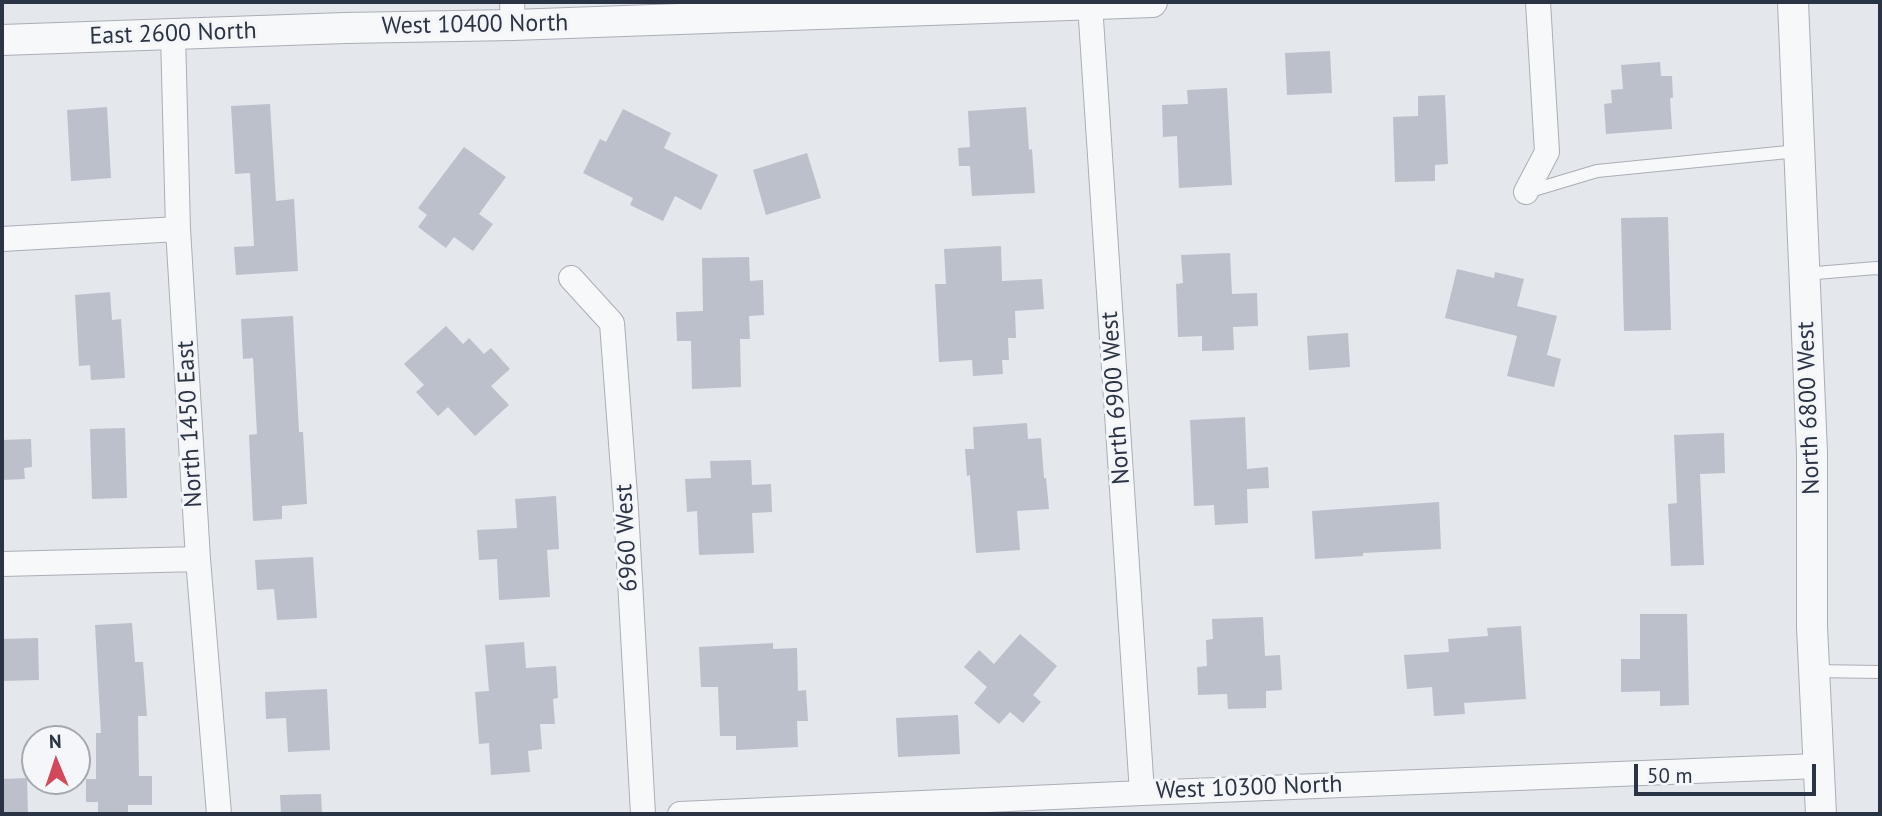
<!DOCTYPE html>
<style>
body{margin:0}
#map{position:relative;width:1882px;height:816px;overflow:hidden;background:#e4e7ec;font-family:"PT Sans",sans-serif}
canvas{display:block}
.frame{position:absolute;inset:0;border:4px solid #2b3445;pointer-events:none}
.north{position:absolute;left:21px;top:725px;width:70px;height:70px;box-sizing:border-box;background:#f4f6f9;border:2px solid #a4a8b1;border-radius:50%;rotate:358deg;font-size:19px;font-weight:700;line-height:28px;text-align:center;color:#2b3445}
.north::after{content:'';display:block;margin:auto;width:24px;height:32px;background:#d1495b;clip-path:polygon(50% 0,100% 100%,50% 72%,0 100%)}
.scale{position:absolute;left:1634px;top:764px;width:182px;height:32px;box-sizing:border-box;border:4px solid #2b3445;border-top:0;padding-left:9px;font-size:21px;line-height:24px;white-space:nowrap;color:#2b3445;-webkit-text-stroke:5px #f4f6f9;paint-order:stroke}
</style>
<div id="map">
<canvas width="1882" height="816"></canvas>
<div class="frame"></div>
<div class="north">N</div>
<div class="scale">50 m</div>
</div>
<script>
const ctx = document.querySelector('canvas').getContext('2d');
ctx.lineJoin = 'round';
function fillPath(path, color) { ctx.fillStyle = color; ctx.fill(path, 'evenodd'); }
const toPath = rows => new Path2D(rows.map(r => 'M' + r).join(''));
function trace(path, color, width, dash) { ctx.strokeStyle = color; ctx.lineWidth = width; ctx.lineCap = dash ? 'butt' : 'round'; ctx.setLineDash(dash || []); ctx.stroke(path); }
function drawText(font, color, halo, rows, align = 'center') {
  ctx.font = font + ' "PT Sans",sans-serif'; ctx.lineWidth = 6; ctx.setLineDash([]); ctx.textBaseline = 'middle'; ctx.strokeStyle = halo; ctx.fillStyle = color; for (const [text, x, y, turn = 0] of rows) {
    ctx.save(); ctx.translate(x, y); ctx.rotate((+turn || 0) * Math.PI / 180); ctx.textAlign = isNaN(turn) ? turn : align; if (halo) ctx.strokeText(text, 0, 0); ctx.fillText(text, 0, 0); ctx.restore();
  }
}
fillPath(toPath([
 [1330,51,1332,93,1287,95,1285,53],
 [1660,62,1661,76,1672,76,1673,98,1670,98,1672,129,1606,134,1604,104,1612,103,1611,90,1623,89,1621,65],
 [1227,88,1232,185,1179,188,1177,136,1163,137,1162,105,1188,104,1187,90],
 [1445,95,1448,164,1435,165,1435,181,1395,182,1393,117,1418,116,1418,96],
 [270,104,276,201,294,199,298,271,236,275,234,247,254,246,250,173,235,174,231,106],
 [107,107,111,178,71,181,67,110],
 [1026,107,1029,150,1032,149,1035,193,972,196,970,166,959,166,958,148,970,147,968,111],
 [623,109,671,133,664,148,718,175,701,210,675,196,663,221,630,205,633,198,583,173,600,139,606,142],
 [464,147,506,177,479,214,493,224,473,251,454,237,446,248,418,227,427,215,418,208],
 [807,153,821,198,766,215,753,170],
 [1668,217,1671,330,1624,331,1621,218],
 [1001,246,1002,281,1042,279,1044,309,1015,311,1016,338,1008,338,1009,360,1002,360,1003,374,973,376,972,360,939,362,935,284,946,284,944,249],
 [1230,253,1232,294,1257,293,1258,326,1233,327,1234,350,1202,351,1202,336,1178,337,1176,284,1183,283,1181,255],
 [749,257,750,281,763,280,764,315,749,316,750,339,740,339,741,387,692,389,691,341,677,341,676,312,703,311,702,258],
 [1457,269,1494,278,1495,272,1524,279,1517,306,1557,316,1547,355,1561,359,1554,387,1507,376,1517,336,1445,318],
 [110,292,112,320,121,319,125,378,91,380,90,365,79,366,75,295],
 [293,316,299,432,303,432,307,504,282,506,282,519,253,521,249,435,257,434,253,358,243,359,241,319],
 [446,326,463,344,469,338,484,354,491,348,510,369,491,386,509,405,475,436,448,407,438,416,416,392,424,385,404,364],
 [1348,333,1350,367,1309,370,1307,336],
 [1245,417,1247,469,1268,467,1269,488,1247,489,1248,523,1215,525,1214,505,1194,506,1190,420],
 [1027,423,1028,439,1041,438,1044,478,1046,478,1049,509,1017,511,1020,550,976,553,970,475,967,476,965,449,974,449,973,427],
 [125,428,127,498,92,499,90,429],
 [1724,433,1725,473,1700,474,1704,565,1671,566,1668,504,1677,503,1674,435],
 [31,439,32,467,24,468,25,479,2,480,2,440],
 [751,460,752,485,771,484,772,512,752,513,754,553,699,555,697,511,687,512,685,479,711,478,710,461],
 [556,496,559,549,547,550,550,597,499,600,497,559,479,560,477,530,517,528,515,499],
 [1439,502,1441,549,1363,553,1363,556,1315,559,1312,511],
 [313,557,317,618,277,620,274,589,257,590,255,560],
 [1640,614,1687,614,1689,705,1660,706,1660,691,1621,692,1621,659,1640,659],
 [1263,617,1265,656,1280,655,1282,690,1266,691,1266,708,1228,709,1227,694,1198,695,1197,667,1207,666,1206,640,1213,639,1212,619],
 [132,623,135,662,143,662,147,716,138,716,139,776,152,776,152,805,128,805,128,814,98,814,98,802,86,802,86,779,96,779,96,733,101,733,95,625],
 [1521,626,1526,699,1464,703,1465,714,1434,716,1432,687,1407,689,1404,655,1449,652,1448,639,1488,636,1487,628],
 [1020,634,1057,666,1033,695,1041,702,1023,723,1010,712,999,724,974,703,987,687,964,667,979,650,994,664],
 [38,638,39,680,2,681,2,639],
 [524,642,526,668,556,666,558,698,553,699,555,724,540,724,542,749,528,751,530,772,491,775,489,743,479,744,475,692,489,691,485,645],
 [773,643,773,649,797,648,798,691,806,690,808,721,797,721,798,747,736,750,736,736,720,736,718,687,701,687,699,647],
 [327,689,330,750,288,752,286,718,266,719,265,692],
 [958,715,960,754,898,757,896,718],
 [27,778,28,814,2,814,2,779],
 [321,794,322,814,281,814,280,795]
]), '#bbc0ca');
const service = toPath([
 [1527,192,1597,171,1798,151],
 [1804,274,1876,268,1880,269],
 [1814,671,1880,672]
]);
const minor = toPath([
 [512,2,513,25],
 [1090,4,1142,793],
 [173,34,178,229,198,559,219,814],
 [1526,192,1547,152,1538,2],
 [2,239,178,229],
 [571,278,612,323,626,509,643,814],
 [2,564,198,559],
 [680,814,1142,793,1818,766]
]);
const tertiary = toPath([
 [1793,2,1812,453,1812,627,1821,814],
 [2,40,345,28,513,25,1152,2]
]);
trace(service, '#a9aeb7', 14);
trace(minor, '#a9aeb7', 26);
trace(tertiary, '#a9aeb7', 32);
trace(service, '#f7f8fa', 12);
trace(minor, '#f7f8fa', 24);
trace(tertiary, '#f7f8fa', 30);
drawText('24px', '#2b3445', '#f4f6f9', [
 ["West 10400 North",475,25,-1],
 ["East 2600 North",173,34,-2],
 ["North 6900 West",1116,398,-94],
 ["North 6800 West",1809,408,-92],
 ["North 1450 East",190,424,-93],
 ["6960 West",627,538,-93],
 ["West 10300 North",1249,788,-2]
]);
</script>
